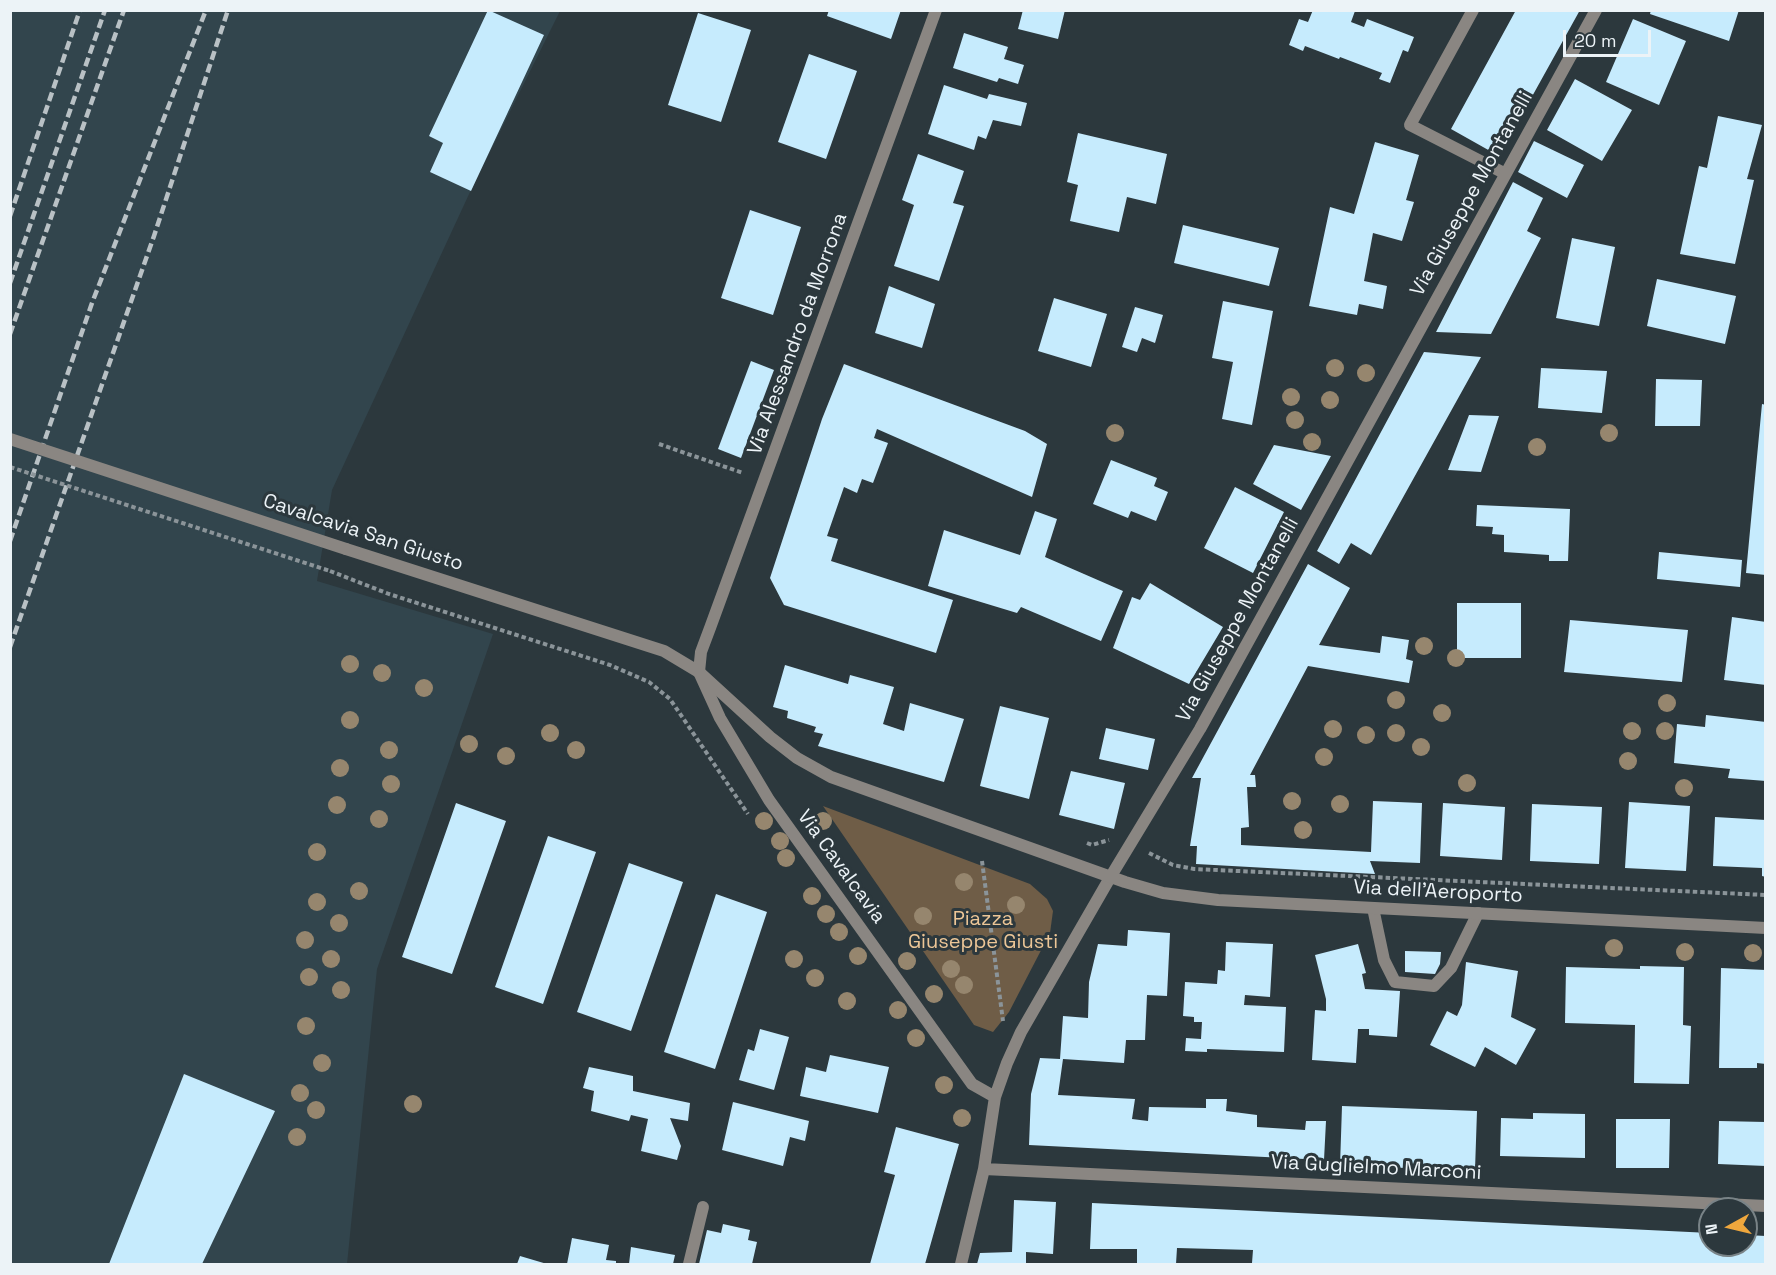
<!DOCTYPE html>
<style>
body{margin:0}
#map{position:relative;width:1776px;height:1275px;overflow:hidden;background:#2c383d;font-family:"Space Grotesk",sans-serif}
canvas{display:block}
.frame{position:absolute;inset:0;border:12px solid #ecf3f7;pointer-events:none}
.north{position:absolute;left:1698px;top:1197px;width:60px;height:60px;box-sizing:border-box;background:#2c383d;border:2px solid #798387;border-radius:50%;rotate:262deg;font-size:16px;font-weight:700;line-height:24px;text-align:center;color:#ecf3f7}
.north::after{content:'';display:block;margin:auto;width:21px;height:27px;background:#efa73d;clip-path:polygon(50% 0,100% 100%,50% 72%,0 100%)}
.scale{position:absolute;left:1563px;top:30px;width:88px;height:27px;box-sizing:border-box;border:3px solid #ecf3f7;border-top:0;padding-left:8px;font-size:18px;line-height:21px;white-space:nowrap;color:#ecf3f7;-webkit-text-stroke:4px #2c383d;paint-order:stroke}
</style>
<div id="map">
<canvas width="1776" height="1275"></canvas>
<div class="frame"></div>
<div class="north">N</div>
<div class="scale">20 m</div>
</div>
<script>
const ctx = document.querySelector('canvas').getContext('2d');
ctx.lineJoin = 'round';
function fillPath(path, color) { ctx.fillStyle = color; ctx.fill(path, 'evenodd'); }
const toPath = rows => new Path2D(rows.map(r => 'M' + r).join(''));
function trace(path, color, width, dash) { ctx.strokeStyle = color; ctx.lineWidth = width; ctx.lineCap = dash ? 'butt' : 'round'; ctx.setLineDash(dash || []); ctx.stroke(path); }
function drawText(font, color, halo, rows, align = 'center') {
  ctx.font = font + ' "Space Grotesk",sans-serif'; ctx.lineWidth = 6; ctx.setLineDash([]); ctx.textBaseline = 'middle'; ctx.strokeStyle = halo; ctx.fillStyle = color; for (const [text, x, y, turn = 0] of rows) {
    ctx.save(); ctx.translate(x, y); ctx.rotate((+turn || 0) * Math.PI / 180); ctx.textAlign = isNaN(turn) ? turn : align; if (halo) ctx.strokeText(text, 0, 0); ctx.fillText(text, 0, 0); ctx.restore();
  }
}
fillPath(toPath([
 [10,11,560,11,470,192,332,490,317,581,493,634,377,969,347,1264,11,1264]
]), '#32454d');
fillPath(toPath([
 [823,806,1030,884,1047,899,1053,911,1050,933,1009,1012,993,1032,974,1025]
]), '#6f5d47');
fillPath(toPath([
 [488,10,544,35,471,191,430,172,443,143,429,136],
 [829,10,901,10,891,39,827,16],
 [1023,10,1065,10,1058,39,1018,29],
 [1313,10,1353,10,1355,11,1351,22,1364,27,1367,19,1414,37,1408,52,1403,50,1390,83,1379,79,1382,73,1340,57,1339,59,1305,46,1303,51,1289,45,1299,19,1308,22],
 [1516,10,1580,10,1499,156,1451,129],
 [1651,10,1739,10,1729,41,1650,14],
 [698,13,751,30,721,122,668,105],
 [1633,19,1686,41,1659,105,1606,82],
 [964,33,1008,47,1004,59,1024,65,1018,84,999,78,997,82,953,68],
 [809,54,857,71,826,159,778,142],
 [1575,79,1632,110,1602,161,1547,130],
 [944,85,987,99,989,94,1027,103,1021,126,993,120,986,139,978,136,974,150,928,134],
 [1718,116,1762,125,1747,179,1754,180,1735,264,1680,254,1699,166,1707,168],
 [1078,133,1167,154,1156,204,1127,197,1119,232,1070,221,1078,185,1067,182],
 [1534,141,1584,165,1567,198,1518,172],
 [1375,142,1419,155,1406,200,1414,202,1402,241,1373,233,1364,281,1387,286,1383,309,1359,304,1357,315,1309,306,1330,207,1354,214],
 [918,154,964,171,953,203,964,206,939,281,894,266,914,205,902,200],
 [1513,182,1543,198,1527,231,1541,238,1491,334,1436,332],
 [750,210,801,227,773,315,721,298],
 [1183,225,1279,248,1269,286,1174,263],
 [1572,238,1615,247,1599,326,1556,318],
 [1657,279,1736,296,1725,344,1647,326],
 [889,286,935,304,922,348,875,333],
 [1054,298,1107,314,1091,367,1038,351],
 [1223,301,1273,311,1252,425,1222,419,1233,362,1212,358],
 [1135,307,1163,315,1155,343,1142,338,1137,352,1122,347],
 [1424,352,1481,357,1371,555,1351,543,1339,564,1317,551],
 [751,361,774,370,741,458,718,449],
 [844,364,1025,431,1047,444,1032,497,877,429,874,438,888,443,873,483,862,479,857,493,844,487,827,536,838,539,831,561,953,600,936,653,784,605,770,578,822,419],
 [1541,368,1607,371,1602,413,1538,408],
 [1656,379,1702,380,1700,426,1655,426],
 [1762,404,1766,405,1766,575,1746,573],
 [1469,415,1499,416,1481,472,1448,470],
 [1274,445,1331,456,1301,510,1253,484],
 [1111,460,1157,478,1154,486,1168,492,1156,521,1131,511,1128,518,1093,504],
 [1235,487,1284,512,1253,573,1204,548],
 [1477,505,1570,509,1568,561,1549,561,1549,555,1504,552,1504,535,1492,534,1493,527,1476,526],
 [1035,511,1057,519,1045,557,1123,591,1101,641,1021,607,1017,613,928,586,944,530,1020,555],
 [1659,552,1742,560,1740,587,1657,579],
 [1308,564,1350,588,1319,645,1380,653,1382,636,1409,640,1406,659,1413,661,1409,683,1308,666,1250,775,1255,775,1256,787,1247,787,1249,827,1241,828,1241,845,1371,852,1373,801,1422,803,1420,863,1370,861,1375,874,1196,864,1197,846,1190,846,1201,778,1192,778],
 [1150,583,1223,627,1189,684,1113,648,1132,597,1140,600],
 [1457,603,1521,603,1521,658,1457,658],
 [1732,617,1766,622,1766,685,1724,680],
 [1570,620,1688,630,1682,682,1564,672],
 [785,665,848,684,850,675,894,687,883,724,904,731,910,703,964,719,944,782,818,746,823,734,814,732,816,727,787,718,788,711,773,707],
 [1000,706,1049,718,1029,799,980,786],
 [1706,715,1766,722,1766,781,1728,778,1730,769,1674,763,1677,724,1705,727],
 [1106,728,1155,739,1148,770,1099,759],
 [1071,771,1125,783,1114,829,1059,815],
 [1629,802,1690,806,1686,871,1625,868],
 [456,803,506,821,452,974,402,957],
 [1443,803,1505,807,1502,860,1440,856],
 [1532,804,1602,807,1599,864,1530,861],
 [1715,817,1766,820,1766,877,1762,876,1762,868,1713,866],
 [548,836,596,852,543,1004,495,987],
 [629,863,683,882,631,1031,577,1012],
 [716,894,767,912,715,1069,664,1052],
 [1128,930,1170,933,1167,996,1147,995,1145,1040,1126,1040,1124,1063,1063,1059,1058,1095,1135,1099,1132,1119,1148,1121,1149,1107,1206,1108,1206,1099,1227,1099,1226,1111,1257,1115,1257,1127,1305,1130,1306,1121,1326,1121,1324,1160,1029,1145,1031,1094,1040,1058,1060,1059,1063,1016,1088,1018,1089,982,1098,944,1127,946],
 [1226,942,1273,944,1270,997,1245,995,1244,1005,1286,1007,1284,1052,1207,1049,1207,1052,1185,1051,1186,1038,1201,1039,1202,1022,1194,1022,1194,1017,1183,1016,1185,982,1217,984,1218,970,1225,971],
 [1358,944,1366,973,1362,974,1365,989,1400,991,1397,1037,1369,1035,1369,1029,1358,1029,1356,1063,1312,1060,1315,1010,1326,1011,1326,999,1315,955],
 [1405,951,1441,952,1440,964,1435,974,1405,972],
 [1466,962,1518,971,1511,1017,1536,1029,1516,1065,1485,1047,1475,1067,1430,1045,1447,1011,1457,1016,1462,1005],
 [1640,966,1684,967,1683,1025,1691,1026,1689,1084,1634,1083,1635,1025,1565,1023,1566,967,1640,969],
 [1721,968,1766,970,1766,1064,1757,1063,1757,1068,1719,1068],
 [760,1029,789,1037,774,1090,739,1080,748,1049,754,1051],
 [830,1055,889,1067,878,1113,800,1096,806,1067,826,1072],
 [589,1067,633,1076,633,1091,690,1103,688,1121,670,1118,681,1146,677,1160,641,1151,648,1119,631,1115,629,1121,591,1111,594,1091,583,1088],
 [184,1074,275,1111,202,1264,109,1264],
 [733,1102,809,1121,805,1141,790,1137,783,1166,722,1150],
 [1342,1106,1477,1111,1475,1170,1340,1166],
 [1533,1113,1585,1114,1585,1158,1500,1156,1501,1118,1533,1119],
 [1616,1119,1670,1119,1669,1168,1616,1168],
 [1719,1121,1766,1122,1766,1166,1718,1164],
 [896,1127,959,1144,925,1264,870,1264,895,1175,884,1172],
 [1014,1200,1056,1202,1053,1254,1026,1252,1026,1264,977,1264,980,1253,1012,1252],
 [1092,1203,1710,1233,1710,1245,1746,1245,1746,1235,1766,1236,1766,1264,1266,1264,1252,1263,1253,1250,1177,1248,1176,1264,1137,1264,1137,1249,1090,1249],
 [723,1224,750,1230,748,1240,757,1242,752,1264,699,1264,707,1230,721,1233],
 [572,1238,609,1245,606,1260,616,1261,616,1264,567,1264],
 [631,1247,675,1255,673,1264,629,1264],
 [520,1256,547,1264,517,1264]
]), '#c6ebfd');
trace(toPath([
 [659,444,743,473],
 [330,571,389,594,610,665,649,682,670,699,748,814],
 [1087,843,1092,845,1109,840],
 [1149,853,1173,865,1194,869,1766,895],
 [982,861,1003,1021]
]), '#8b9499', 4, [4.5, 3]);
trace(toPath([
 [1373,908,1384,960,1395,982,1434,986,1451,968,1478,913],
 [689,1264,703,1207]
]), '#8a8682', 12);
trace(toPath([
 [936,10,710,628,701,652,699,672,720,718,769,800,972,1084,995,1097],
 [1473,10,1410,125,1504,173],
 [984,1169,1766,1206],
 [961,1264,984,1169,995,1097,1007,1063,1021,1032,1111,876]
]), '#8a8682', 12);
trace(toPath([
 [346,549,664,651,699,672,770,737,797,758,831,777,1125,882,1163,893,1218,900,1766,928],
 [1111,876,1200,729,1596,10]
]), '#8a8682', 12);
trace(toPath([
 [10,216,80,10],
 [10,283,105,10],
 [10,334,124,10],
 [10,541,92,303,206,10],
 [10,647,154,236,228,10]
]), '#b9c1c5', 4.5, [9, 4.5]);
trace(toPath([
 [10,467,330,571]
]), '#8b9499', 4, [4.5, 3]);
trace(toPath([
 [10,439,346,549]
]), '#8a8682', 12);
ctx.fillStyle = '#96866e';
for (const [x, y] of [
 [1335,368],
 [1366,373],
 [1291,397],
 [1330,400],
 [1295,420],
 [1115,433],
 [1609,433],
 [1312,442],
 [1537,447],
 [1424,646],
 [1456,658],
 [350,664],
 [382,673],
 [424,688],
 [1396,700],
 [1667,703],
 [1442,713],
 [350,720],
 [1333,729],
 [1632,731],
 [1665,731],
 [550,733],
 [1396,733],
 [1366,735],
 [469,744],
 [1421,747],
 [389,750],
 [576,750],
 [506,756],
 [1324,757],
 [1628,761],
 [340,768],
 [1467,783],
 [391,784],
 [1684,788],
 [1292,801],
 [1340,804],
 [337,805],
 [379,819],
 [764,821],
 [823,821],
 [1303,830],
 [780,841],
 [317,852],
 [786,858],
 [964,882],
 [359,891],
 [812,896],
 [317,902],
 [1016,905],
 [826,914],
 [923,916],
 [339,923],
 [839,932],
 [305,940],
 [1614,948],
 [1685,952],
 [1753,953],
 [858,956],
 [331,959],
 [794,959],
 [907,961],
 [951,969],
 [309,977],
 [815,978],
 [964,985],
 [341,990],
 [934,994],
 [847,1001],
 [898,1010],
 [306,1026],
 [916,1038],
 [322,1063],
 [944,1085],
 [300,1093],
 [413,1104],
 [316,1110],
 [962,1118],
 [297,1137]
]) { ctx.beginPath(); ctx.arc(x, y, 9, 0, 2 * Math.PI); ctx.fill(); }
drawText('20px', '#ecf3f7', '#2c383d', [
 ["Via Giuseppe Montanelli",1472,194,-61],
 ["Via Alessandro da Morrona",798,334,-70],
 ["Cavalcavia San Giusto",363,533,18],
 ["Via Giuseppe Montanelli",1238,620,-61],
 ["Via Cavalcavia",841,867,54],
 ["Via dell'Aeroporto",1438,892,3],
 ["Via Guglielmo Marconi",1376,1168,3]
]);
drawText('20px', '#ecc697', '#2c383d', [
 ["Piazza",983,920],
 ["Giuseppe Giusti",983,943]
]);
</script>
